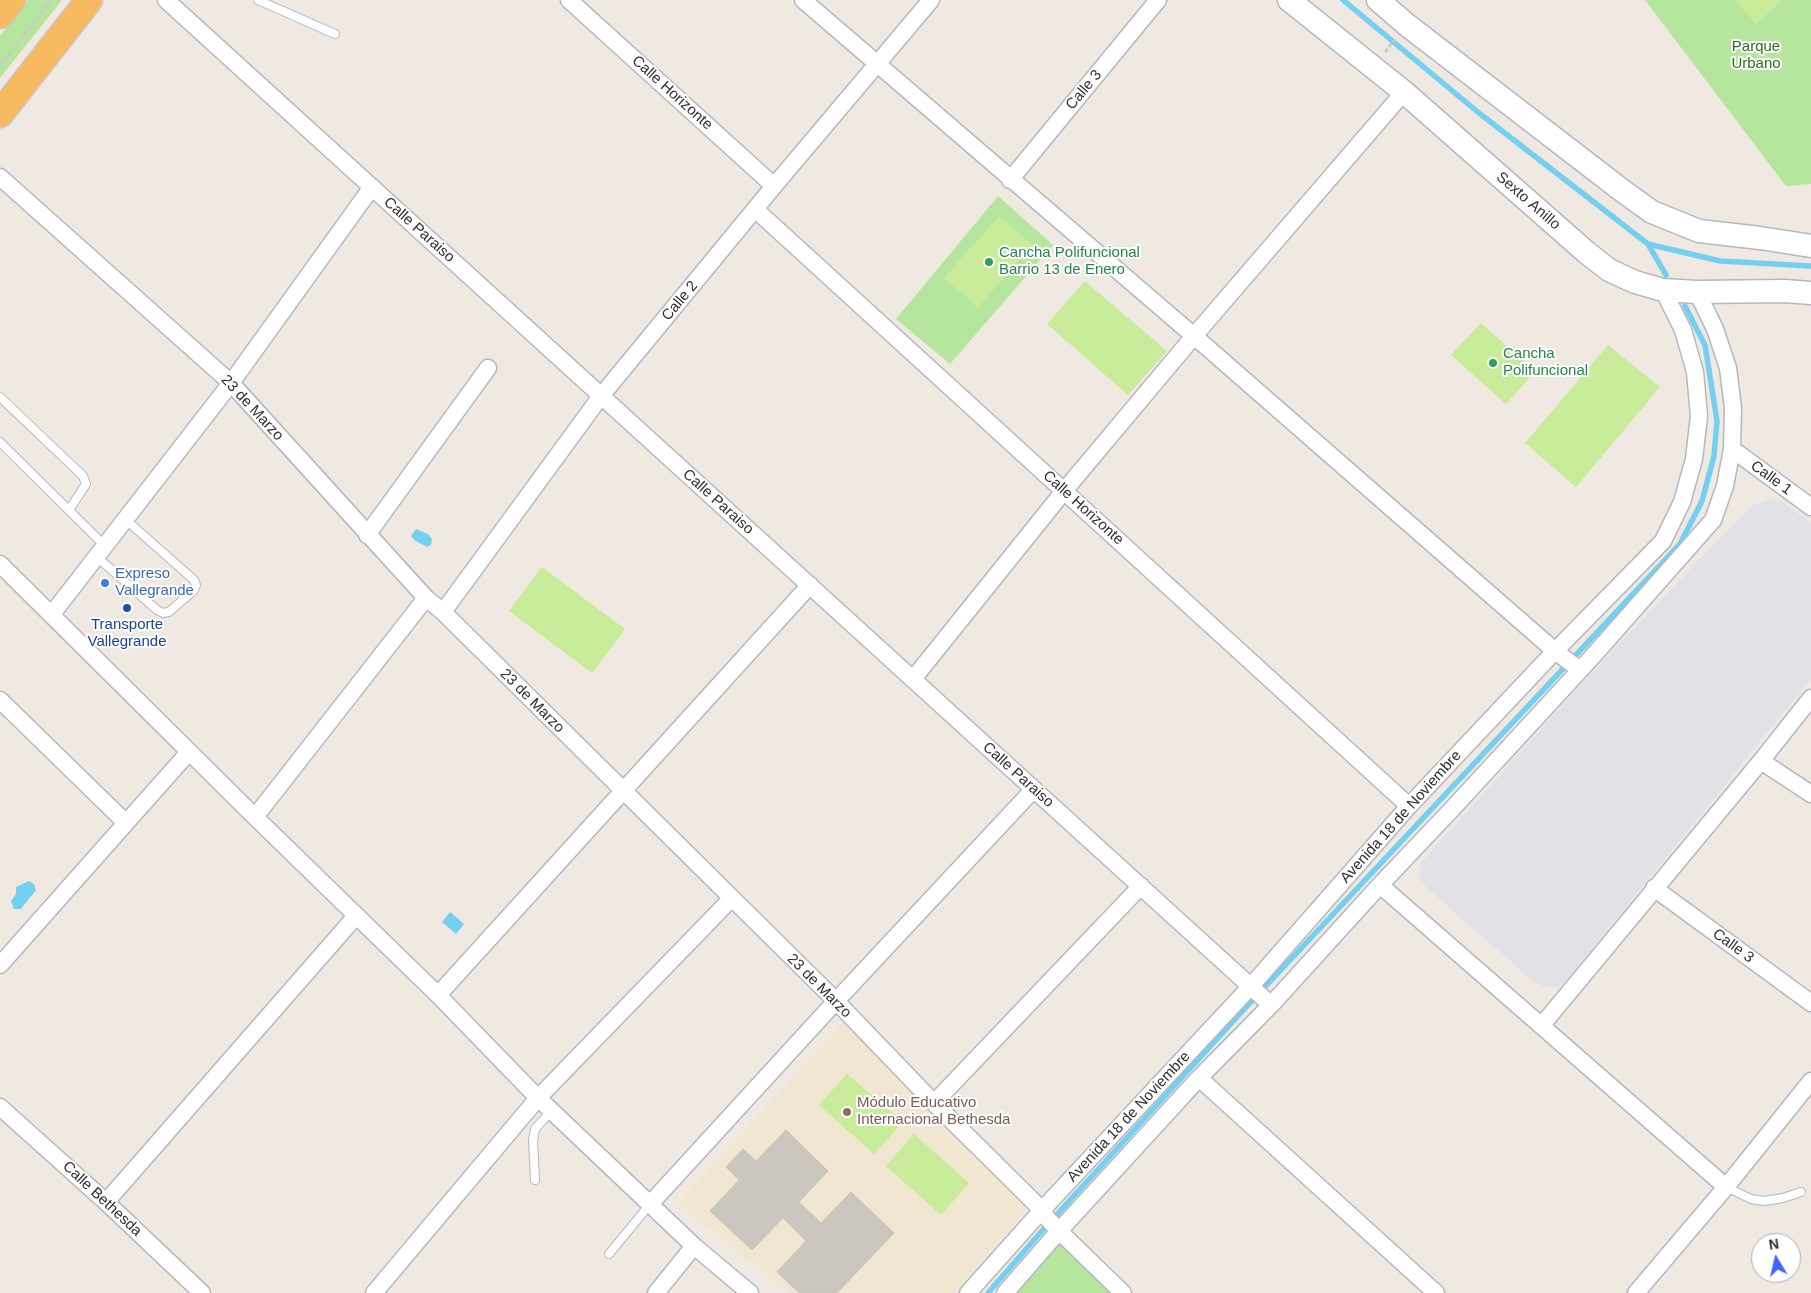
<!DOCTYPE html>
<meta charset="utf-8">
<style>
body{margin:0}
#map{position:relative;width:1811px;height:1293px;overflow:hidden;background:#efe9e1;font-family:Helvetica,sans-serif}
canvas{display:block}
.north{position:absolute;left:1751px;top:1233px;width:50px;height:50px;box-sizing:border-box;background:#fff;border:1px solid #ababab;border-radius:50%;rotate:351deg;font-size:14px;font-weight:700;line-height:20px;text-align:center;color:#2e2e2e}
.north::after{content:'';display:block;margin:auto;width:18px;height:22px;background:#4264fb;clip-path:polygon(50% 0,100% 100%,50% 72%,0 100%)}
</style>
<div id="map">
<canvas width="1811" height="1293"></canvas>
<div class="north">N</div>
</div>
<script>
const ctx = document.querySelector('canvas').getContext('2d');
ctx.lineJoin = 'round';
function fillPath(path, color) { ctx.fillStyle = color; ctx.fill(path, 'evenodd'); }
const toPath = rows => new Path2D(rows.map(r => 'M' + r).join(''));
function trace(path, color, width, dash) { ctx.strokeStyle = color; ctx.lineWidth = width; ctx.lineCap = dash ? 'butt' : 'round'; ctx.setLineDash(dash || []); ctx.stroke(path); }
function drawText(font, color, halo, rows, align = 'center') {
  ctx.font = font + ' Helvetica,sans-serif'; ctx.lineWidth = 4; ctx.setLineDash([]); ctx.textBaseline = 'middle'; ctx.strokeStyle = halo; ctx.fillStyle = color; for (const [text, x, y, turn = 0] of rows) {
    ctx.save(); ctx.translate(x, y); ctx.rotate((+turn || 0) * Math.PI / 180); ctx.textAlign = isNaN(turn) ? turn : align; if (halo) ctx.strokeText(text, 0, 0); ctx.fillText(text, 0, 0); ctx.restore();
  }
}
fillPath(toPath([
 [1770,499,1783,502,1811,523,1811,679,1564,983,1556,988,1545,987,1533,981,1429,890,1419,879,1421,863,1586,679,1714,544,1755,504]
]), '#e3e1e8');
fillPath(toPath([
 [843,1022,1025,1202,1024,1213,953,1293,789,1293,678,1203]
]), '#f0e6d1');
fillPath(toPath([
 [28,0,62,0,0,78,0,36],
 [1645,0,1811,0,1811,184,1786,186],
 [998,196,1053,245,950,364,896,319],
 [1050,1233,1115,1293,998,1293]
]), '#b6e59e');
fillPath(toPath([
 [1735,0,1783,0,1756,24],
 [999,216,1033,245,978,307,944,278],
 [1085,281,1167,351,1128,395,1047,324],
 [1481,323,1535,372,1506,404,1451,355],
 [1608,345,1660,387,1576,487,1525,443],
 [542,567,625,629,592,673,509,611],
 [847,1074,903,1122,874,1154,819,1105],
 [914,1134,969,1183,941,1215,886,1166]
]), '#c9ec9a');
fillPath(toPath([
 [416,529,428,534,432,539,431,545,427,547,414,540,411,536],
 [29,881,34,884,36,890,21,909,14,909,11,901,16,894,16,887],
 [450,912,464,924,456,934,442,922]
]), '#75cff0');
trace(toPath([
 [1343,0,1479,113,1648,244,1720,261,1811,266],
 [1648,244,1666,275],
 [988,1293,1041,1232,1247,1006,1680,544,1702,501,1714,456,1717,421,1705,345,1685,306]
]), '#75cff0', 5.5);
const building = toPath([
 [786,1130,828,1171,799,1202,821,1223,851,1192,894,1233,837,1293,799,1293,777,1272,806,1241,783,1218,752,1250,710,1211,739,1180,726,1167,743,1149,756,1161,786,1130]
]);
fillPath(building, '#cbc7bf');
trace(building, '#cbc5ba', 1);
const service = toPath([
 [258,0,335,34],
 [0,397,83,476,86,484,69,510],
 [0,442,104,545],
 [96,556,157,610,163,613,169,612,194,590,196,585,194,580,125,519],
 [535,1180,533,1141,535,1129,552,1110],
 [1726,1187,1751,1199,1764,1201,1783,1198,1801,1192],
 [609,1254,651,1203]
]);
const minor = toPath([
 [166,0,1271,1005],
 [569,0,774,186],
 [803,0,1194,336,1555,651,1580,670],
 [0,177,231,383,426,598,443,612,836,1001,934,1103,1042,1210,1047,1218,1059,1231,1123,1293],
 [1010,180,1158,0],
 [756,210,1409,806],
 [1732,449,1811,507],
 [367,535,488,368],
 [0,564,255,817,438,995,538,1098,694,1246,750,1293],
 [443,612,601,396,774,186,931,0],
 [52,614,231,383,372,187],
 [913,679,1064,491,1194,336,1404,92],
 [0,700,125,822],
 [1761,761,1811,794],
 [255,817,426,598],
 [1380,885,1726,1187],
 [1654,888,1811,1003],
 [0,965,189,752],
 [438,995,810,585],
 [1542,1025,1761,761,1811,698],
 [1199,1078,1436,1293],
 [934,1103,1141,886],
 [0,1107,106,1202,202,1293],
 [106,1202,356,916],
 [651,1203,836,1001,1034,789],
 [374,1293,538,1098,731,899],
 [656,1293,694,1246],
 [968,1293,1042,1210,1251,986,1409,806,1555,651,1663,541,1682,502,1694,459,1699,416,1695,372,1683,330,1663,290],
 [1005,1293,1059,1231,1199,1078,1271,1005,1380,885,1453,808,1593,656,1713,520,1725,486,1732,449,1733,408,1728,368,1715,329,1697,292],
 [1636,1293,1726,1187,1811,1081]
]);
const secondary = toPath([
 [1289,0,1404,92,1586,252,1609,270,1635,282,1663,290,1697,292,1785,291,1811,293],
 [1378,0,1407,25,1624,192,1652,212,1699,231,1760,238,1811,246]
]);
const trunk = toPath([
 [0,15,12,0],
 [0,114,89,0]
]);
trace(service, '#b4b7c1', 10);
trace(minor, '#b4b7c1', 19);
trace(secondary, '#b4b7c1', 25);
trace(trunk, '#c9c9c9', 29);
trace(toPath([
 [1385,52,1395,39],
 [0,65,51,0]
]), '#c9c9c9', 3, [4, 2.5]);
trace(service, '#fff', 8);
trace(minor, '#fff', 16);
trace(secondary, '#fff', 22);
trace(trunk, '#f8ba60', 26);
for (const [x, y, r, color] of [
 [989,262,5,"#2e9e5b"],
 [1493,363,5,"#2e9e5b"],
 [105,583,5,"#3f7fe0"],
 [127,608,5,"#1a4fb4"],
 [847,1112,5,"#8d6e63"]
]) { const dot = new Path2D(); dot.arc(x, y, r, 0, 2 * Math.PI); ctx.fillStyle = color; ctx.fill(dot); trace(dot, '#fff', 2); }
drawText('15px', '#2c6e1b', '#fff', [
 ["Parque",1756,47],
 ["Urbano",1756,64]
]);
drawText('15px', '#2e2e2e', '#fff', [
 ["Calle 3",1084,90,-50],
 ["Calle Horizonte",672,93,42],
 ["Sexto Anillo",1528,201,41],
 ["Calle Paraiso",419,230,42],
 ["Calle 2",680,301,-50],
 ["23 de Marzo",252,408,47],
 ["Calle 1",1771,478,36],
 ["Calle Paraiso",718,502,42],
 ["Calle Horizonte",1083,508,42],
 ["23 de Marzo",532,701,45],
 ["Calle Paraiso",1018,775,42],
 ["Avenida 18 de Noviembre",1401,817,-48],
 ["Calle 3",1733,946,36],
 ["23 de Marzo",819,986,45],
 ["Avenida 18 de Noviembre",1129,1117,-47],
 ["Calle Bethesda",102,1199,43]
]);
drawText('15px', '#27864d', '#fff', [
 ["Cancha Polifuncional",999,253],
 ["Barrio 13 de Enero",999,270],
 ["Cancha",1503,354],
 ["Polifuncional",1503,371]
], 'left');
drawText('15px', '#366cbe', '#fff', [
 ["Expreso",115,574],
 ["Vallegrande",115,591]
], 'left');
drawText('15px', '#164399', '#fff', [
 ["Transporte",127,625],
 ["Vallegrande",127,642]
]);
drawText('15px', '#785e54', '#fff', [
 ["Módulo Educativo",857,1103],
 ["Internacional Bethesda",857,1120]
], 'left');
</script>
